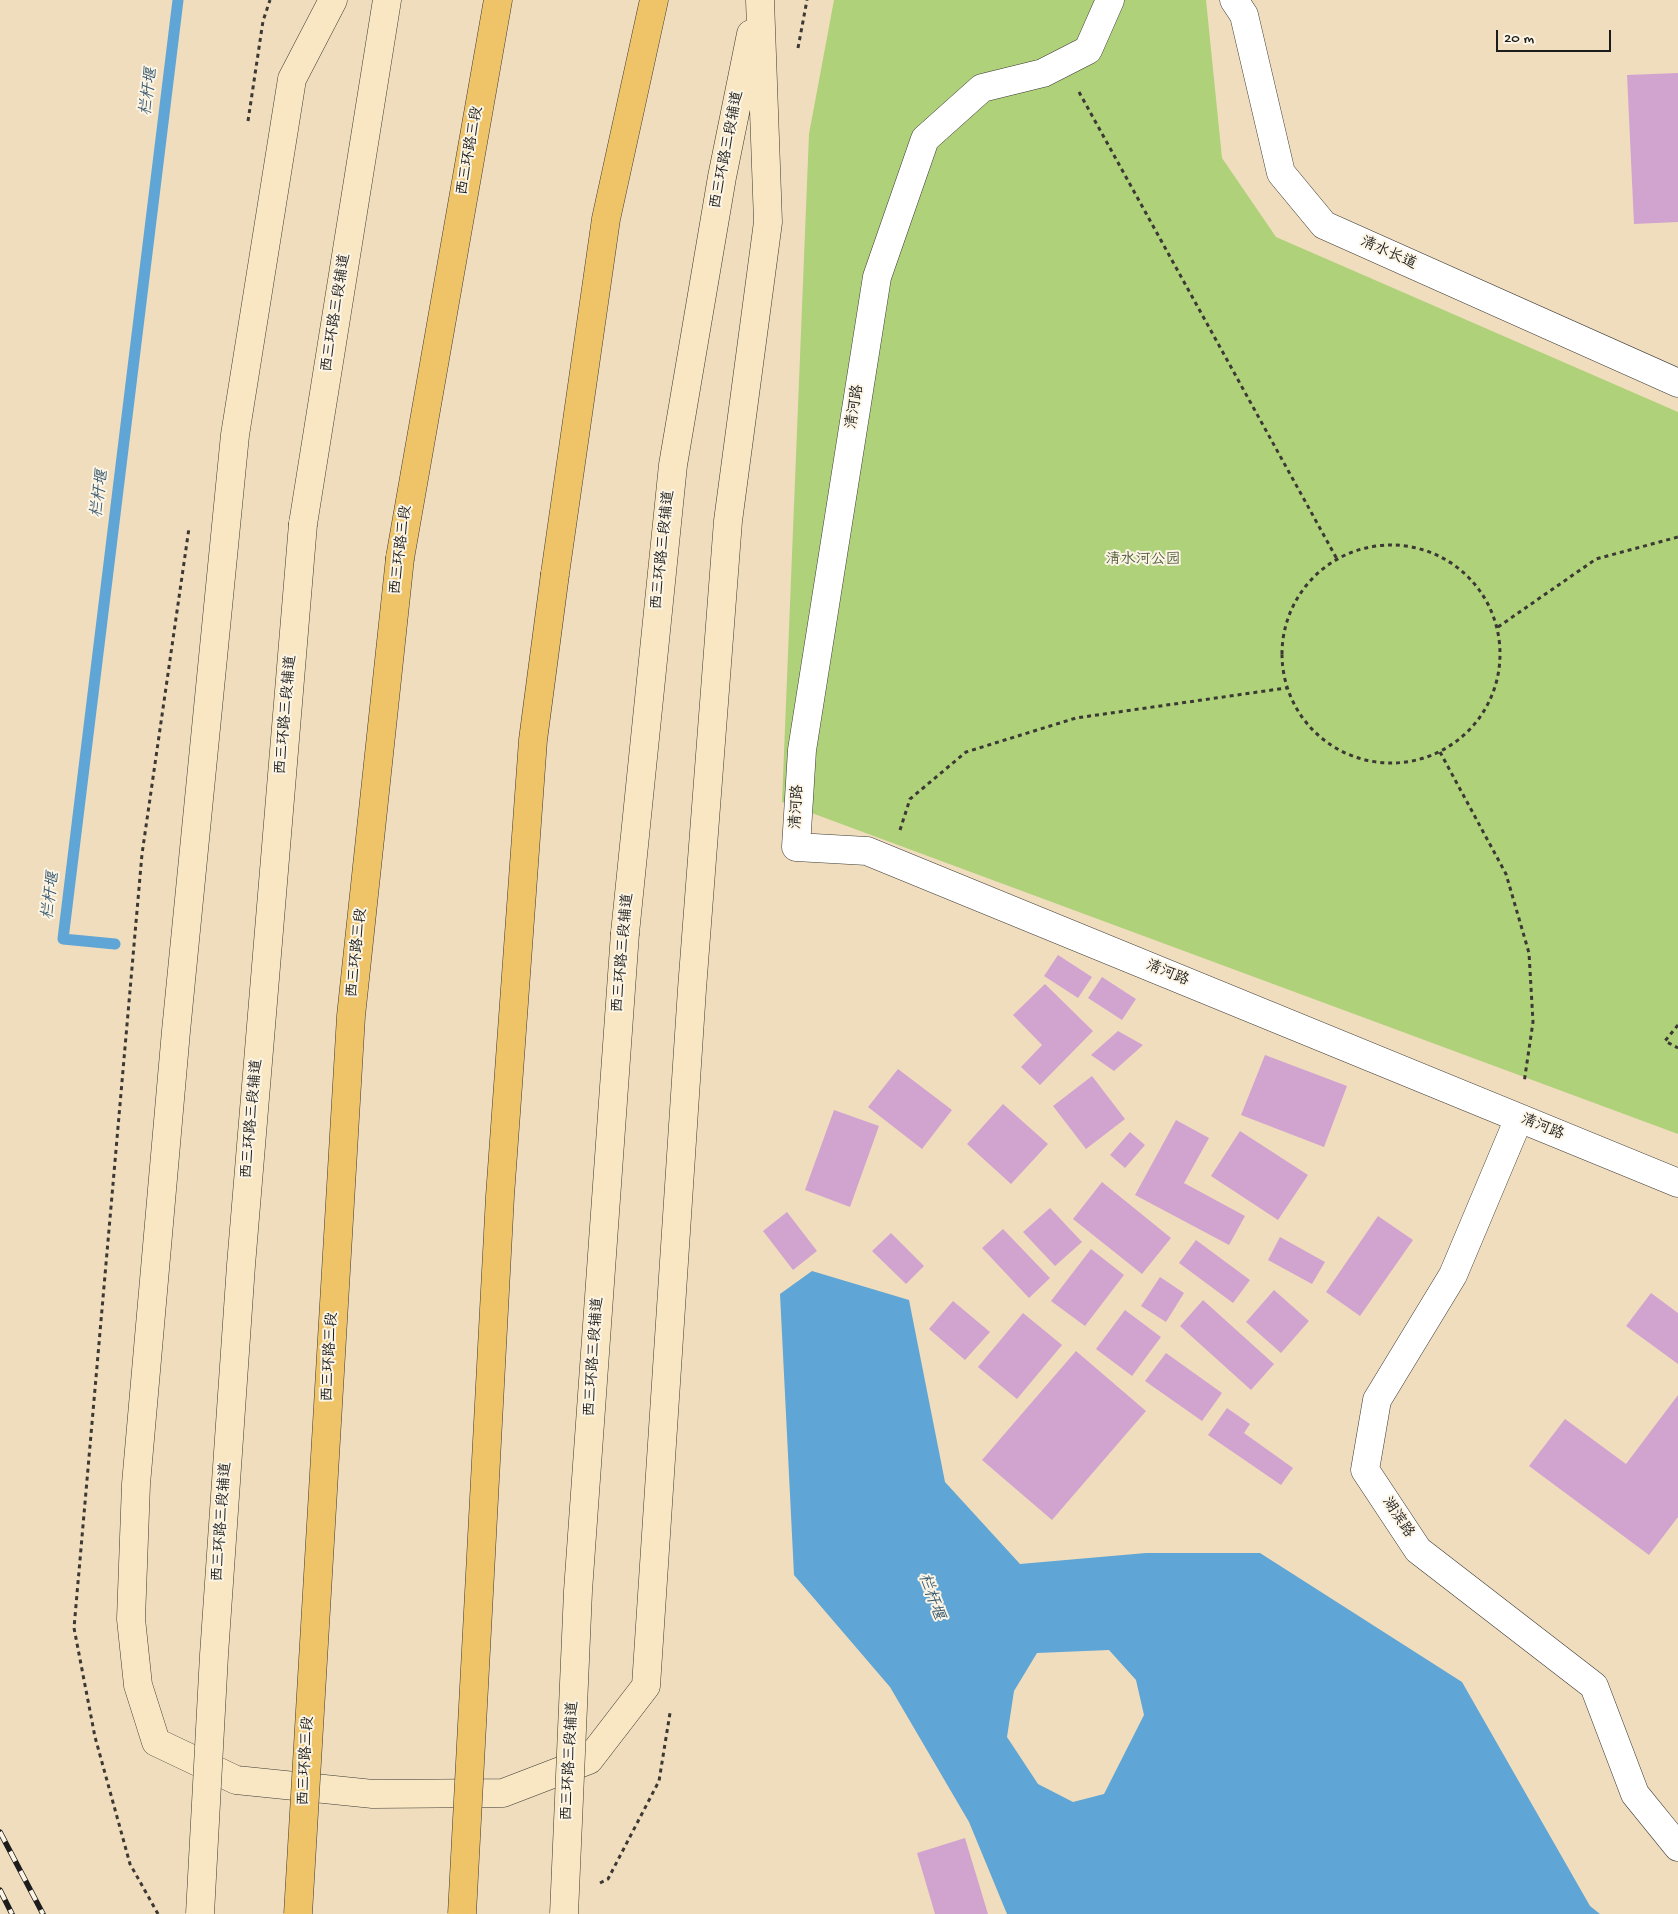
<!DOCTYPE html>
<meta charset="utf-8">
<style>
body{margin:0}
#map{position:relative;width:1678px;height:1914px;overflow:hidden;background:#f0ddbd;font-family:"Gochi Hand",sans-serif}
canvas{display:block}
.scale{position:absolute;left:1496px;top:30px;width:115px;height:22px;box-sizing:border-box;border:2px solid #1c1c1c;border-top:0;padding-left:6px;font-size:15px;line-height:18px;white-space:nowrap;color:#1c1c1c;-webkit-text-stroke:4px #fcf5e5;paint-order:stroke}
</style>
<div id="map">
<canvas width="1678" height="1914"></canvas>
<div class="scale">20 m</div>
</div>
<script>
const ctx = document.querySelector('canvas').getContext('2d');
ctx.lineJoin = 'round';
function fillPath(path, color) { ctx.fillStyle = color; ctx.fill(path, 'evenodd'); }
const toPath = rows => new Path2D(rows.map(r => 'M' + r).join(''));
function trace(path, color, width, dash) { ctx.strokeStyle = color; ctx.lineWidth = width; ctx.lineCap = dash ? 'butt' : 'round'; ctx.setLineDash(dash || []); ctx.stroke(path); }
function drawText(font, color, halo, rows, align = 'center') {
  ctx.font = font + ' "Gochi Hand","LXGW WenKai TC",sans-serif'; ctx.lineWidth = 4; ctx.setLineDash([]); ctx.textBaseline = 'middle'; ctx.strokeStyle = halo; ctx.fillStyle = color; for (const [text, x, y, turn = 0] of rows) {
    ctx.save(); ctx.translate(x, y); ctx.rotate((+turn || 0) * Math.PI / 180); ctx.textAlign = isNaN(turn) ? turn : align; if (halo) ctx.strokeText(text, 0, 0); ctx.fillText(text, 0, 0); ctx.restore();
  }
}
fillPath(toPath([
 [834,0,1206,0,1222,158,1276,237,1678,412,1678,1134,782,802,809,134]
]), '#aed179');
fillPath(toPath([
 [812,1271,909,1300,945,1482,1020,1564,1146,1553,1260,1553,1462,1682,1590,1906,1600,1914,1007,1914,969,1822,890,1687,794,1575,780,1294],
 [1109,1650,1136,1680,1144,1715,1104,1794,1073,1802,1038,1784,1007,1737,1014,1691,1037,1653]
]), '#5fa5d5');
trace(toPath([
 [115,944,63,939,178,0]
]), '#5fa5d5', 11);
fillPath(toPath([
 [1678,73,1678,222,1634,224,1627,75],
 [1058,955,1092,977,1078,998,1044,976],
 [1102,977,1136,999,1122,1020,1088,998],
 [1045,984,1093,1031,1040,1085,1021,1067,1042,1045,1013,1015],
 [1118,1031,1143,1045,1114,1071,1091,1055],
 [1265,1055,1347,1086,1324,1147,1241,1115],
 [898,1069,952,1110,922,1149,868,1107],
 [1092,1076,1125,1119,1086,1149,1053,1106],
 [1003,1104,1048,1144,1011,1184,967,1144],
 [834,1110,879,1126,850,1207,805,1190],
 [1176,1120,1209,1138,1184,1183,1245,1216,1229,1245,1135,1195],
 [1240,1131,1308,1175,1278,1220,1211,1176],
 [1130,1132,1145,1145,1125,1168,1110,1155],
 [1102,1182,1171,1238,1142,1274,1073,1219],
 [1050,1208,1082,1242,1055,1266,1023,1232],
 [787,1212,817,1251,793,1270,763,1231],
 [1378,1216,1413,1240,1360,1316,1326,1292],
 [1003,1229,1050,1278,1029,1298,982,1248],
 [891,1233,924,1266,906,1284,872,1251],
 [1280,1237,1325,1262,1312,1284,1268,1260],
 [1196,1240,1250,1280,1233,1303,1179,1263],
 [1091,1249,1124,1275,1085,1326,1051,1301],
 [1160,1277,1184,1293,1166,1322,1141,1306],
 [1274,1290,1309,1321,1281,1353,1246,1322],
 [1651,1293,1678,1313,1678,1364,1626,1326],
 [1203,1300,1274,1364,1251,1390,1180,1326],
 [953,1301,990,1332,965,1360,929,1329],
 [1125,1310,1161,1337,1132,1376,1096,1349],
 [1023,1313,1062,1345,1017,1399,978,1367],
 [1076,1351,1146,1411,1052,1520,982,1460],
 [1166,1353,1222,1393,1202,1421,1145,1381],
 [1678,1395,1678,1517,1649,1555,1529,1466,1565,1419,1626,1464],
 [1227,1408,1250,1424,1244,1433,1293,1468,1281,1485,1208,1435],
 [965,1838,988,1914,935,1914,917,1853]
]), '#d1a4d0');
const minor = toPath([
 [1110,0,1088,50,1043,73,982,88,925,139,877,277,802,750,796,847,867,851,1678,1183],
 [1234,0,1244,15,1281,173,1324,225,1678,383],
 [1519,1118,1453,1275,1377,1400,1365,1470,1418,1550,1594,1686,1635,1794,1678,1847]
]);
const secondary = toPath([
 [333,0,292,79,235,435,176,1031,136,1484,131,1619,138,1685,156,1742,236,1780,373,1794,503,1793,589,1760,646,1686,692,989,728,521,768,222,760,0],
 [303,524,387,0],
 [625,933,673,465,722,177,751,34]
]);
const trunk = toPath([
 [400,558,498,0],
 [555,574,606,219,654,0]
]);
trace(minor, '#3c3934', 29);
trace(secondary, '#3c3934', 29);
trace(trunk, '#3c3934', 29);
trace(toPath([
 [798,48,807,0],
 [1079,92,1337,559],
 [248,121,263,21,270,0],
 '1282 654a109 109 0 1 1 218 0a109 109 0 1 1-218 0Z',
 [1498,627,1596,559,1678,537],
 [1440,752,1506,874,1529,953,1533,1022,1524,1083],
 [900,830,910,799,966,752,1076,718,1286,688],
 [1678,1025,1665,1041,1678,1048],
 [600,1883,608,1879,659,1781,670,1713],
 [158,1914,130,1864,95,1737,74,1628,142,854,189,528]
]), '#3c3934', 3, [4, 4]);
trace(minor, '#fff', 28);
trace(secondary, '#f9e7c3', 28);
trace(trunk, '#efc469', 28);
const rail = toPath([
 [0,1832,43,1914],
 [0,1890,12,1914]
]);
trace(rail, '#1c1c1c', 5.5);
trace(rail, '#fcf5e5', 4, [11]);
const secondaryBridge = toPath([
 [200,1914,214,1655,241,1265,303,524],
 [564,1914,578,1591,625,933]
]);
const trunkBridge = toPath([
 [298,1914,351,1016,400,558],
 [462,1914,500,1196,533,740,555,574]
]);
trace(secondaryBridge, '#3c3934', 29, []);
trace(trunkBridge, '#3c3934', 29, []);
trace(secondaryBridge, '#f9e7c3', 28);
trace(trunkBridge, '#efc469', 28);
drawText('15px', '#1c1c1c', '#fcf5e5', [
 ["西三环路三段辅道",728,150,-79],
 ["西三环路三段",471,151,-80],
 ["清水长道",1388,254,24],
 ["西三环路三段辅道",337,313,-81],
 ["清河路",856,407,-81],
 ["西三环路三段",402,550,-83],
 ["西三环路三段辅道",664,550,-84],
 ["西三环路三段辅道",287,715,-85],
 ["清河路",798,807,-87],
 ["西三环路三段",358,953,-84],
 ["西三环路三段辅道",624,953,-85],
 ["清河路",1167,974,22],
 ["西三环路三段辅道",253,1119,-85],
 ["清河路",1542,1128,22],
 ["西三环路三段",331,1357,-87],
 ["西三环路三段辅道",595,1357,-86],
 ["湖滨路",1397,1518,57],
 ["西三环路三段辅道",223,1522,-86],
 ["西三环路三段",307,1761,-87],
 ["西三环路三段辅道",571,1761,-87]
]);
drawText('15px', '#4f5b3d', '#fcf5e5', [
 ["清水河公园",1143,561]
]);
drawText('italic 16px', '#3a5a6f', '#fcf5e5', [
 ["栏杆堰",150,92,-83],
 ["栏杆堰",101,494,-83],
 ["栏杆堰",52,896,-83],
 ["栏杆堰",930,1597,70]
]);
</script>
